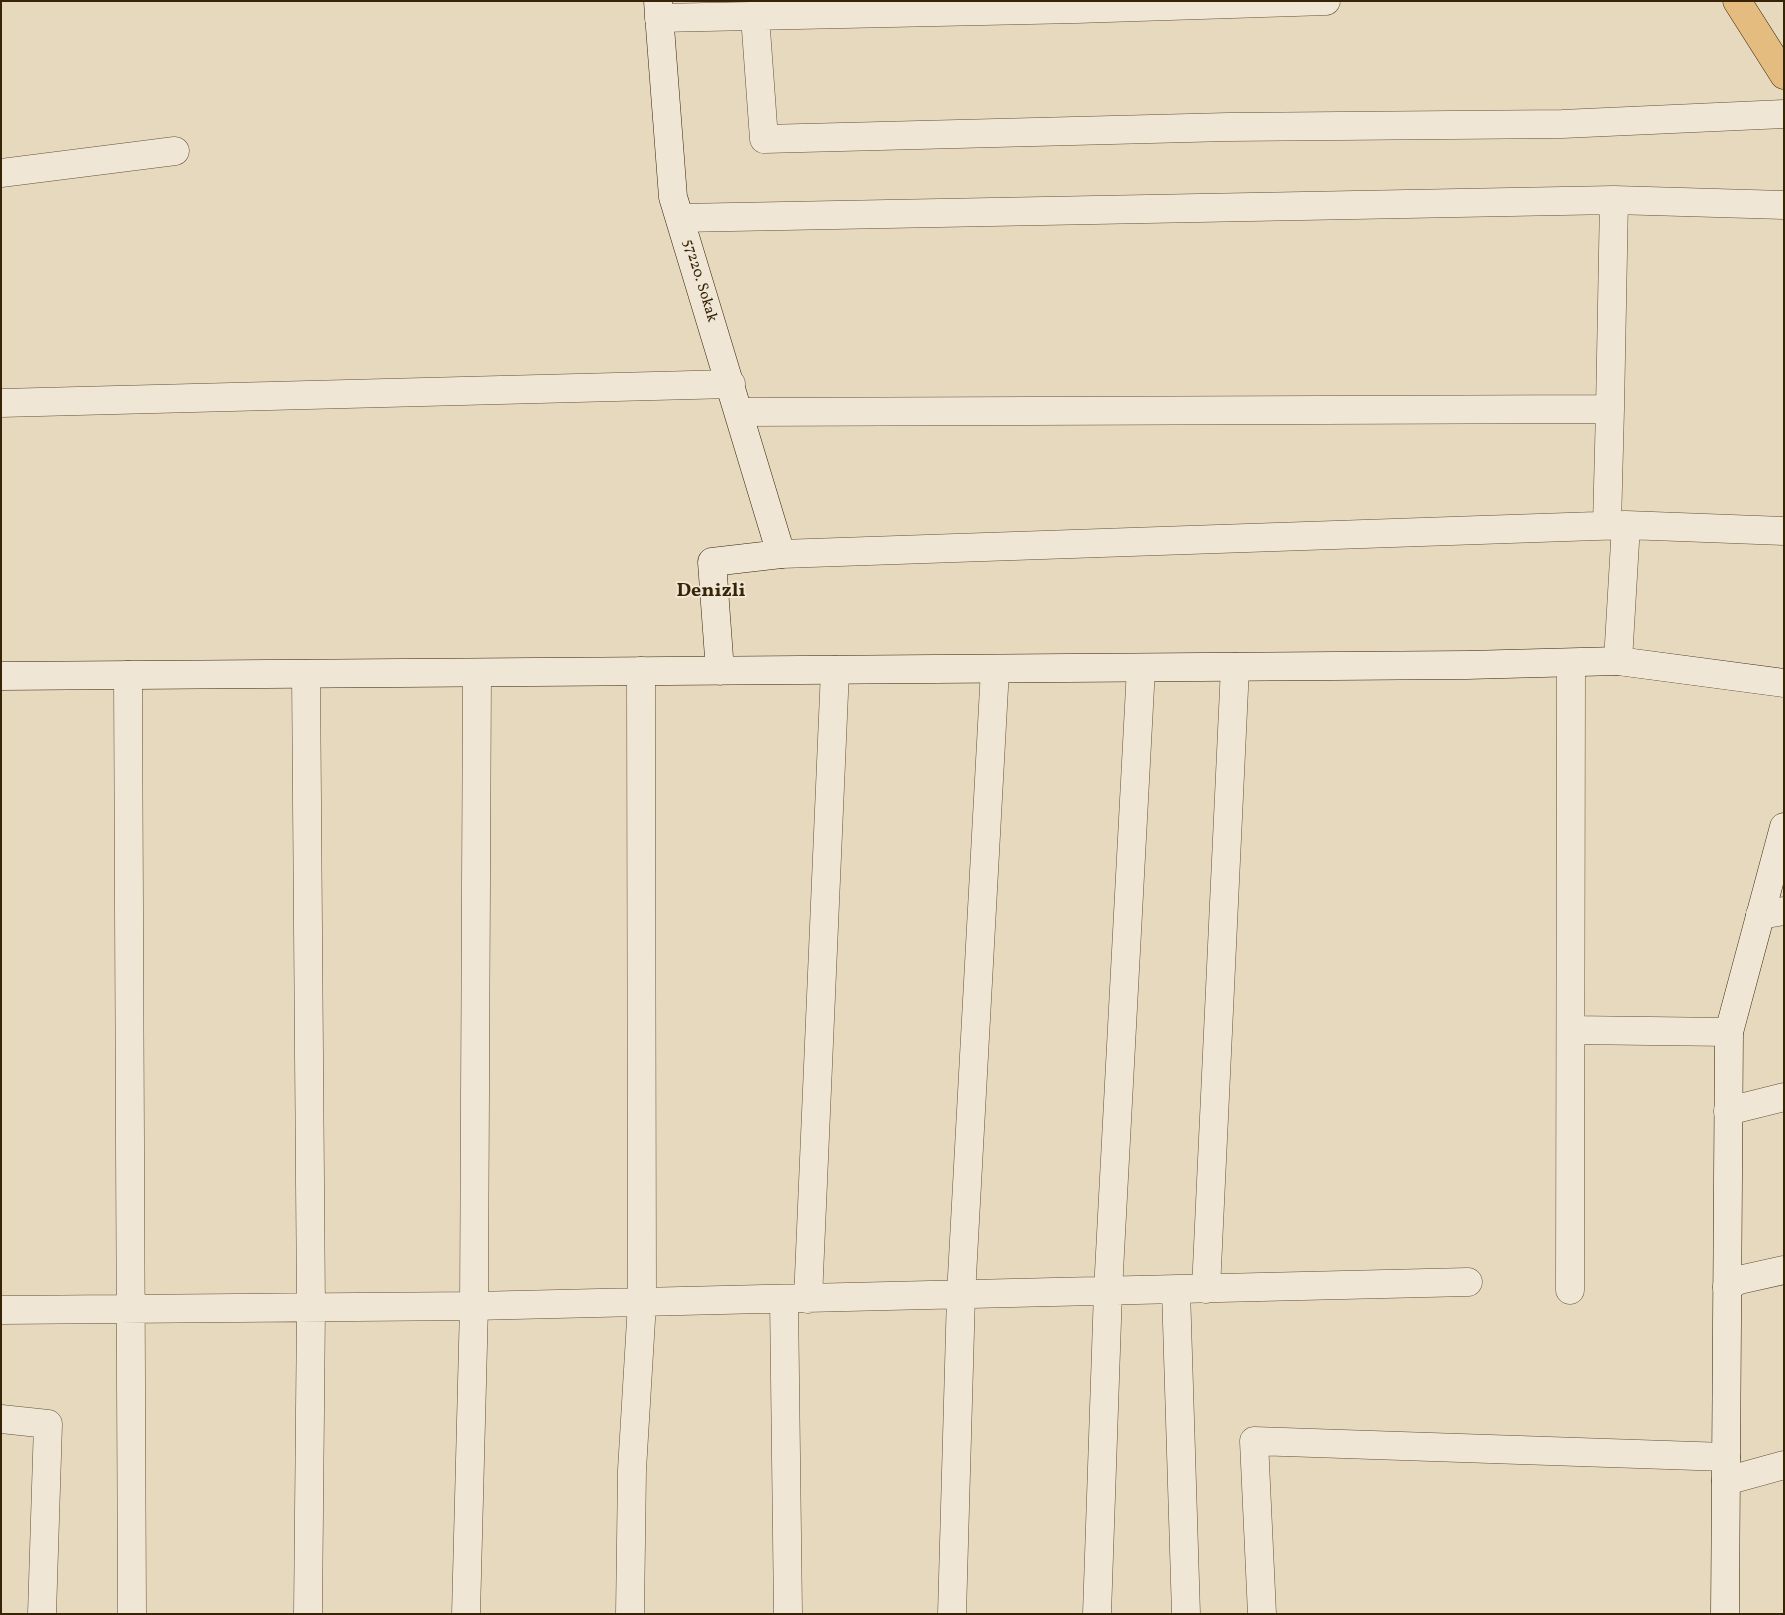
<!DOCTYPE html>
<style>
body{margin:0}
#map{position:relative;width:1785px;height:1615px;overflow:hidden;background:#e7d9be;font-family:Vollkorn,serif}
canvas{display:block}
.frame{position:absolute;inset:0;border:2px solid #372407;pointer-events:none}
</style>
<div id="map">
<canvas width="1785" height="1615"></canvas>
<div class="frame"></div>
</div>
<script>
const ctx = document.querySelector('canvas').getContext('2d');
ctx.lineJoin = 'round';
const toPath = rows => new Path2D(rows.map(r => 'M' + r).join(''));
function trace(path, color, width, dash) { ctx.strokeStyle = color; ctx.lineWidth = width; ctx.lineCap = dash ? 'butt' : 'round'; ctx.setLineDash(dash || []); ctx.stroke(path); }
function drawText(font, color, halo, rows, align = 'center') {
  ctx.font = font + ' Vollkorn,serif'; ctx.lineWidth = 4; ctx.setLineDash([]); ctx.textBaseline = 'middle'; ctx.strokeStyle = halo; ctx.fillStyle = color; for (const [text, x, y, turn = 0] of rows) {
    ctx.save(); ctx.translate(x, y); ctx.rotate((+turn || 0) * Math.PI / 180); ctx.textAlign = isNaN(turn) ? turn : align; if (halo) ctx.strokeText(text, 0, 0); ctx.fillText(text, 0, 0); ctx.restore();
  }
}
const street = toPath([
 [755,16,764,139,1228,127,1562,124,1784,114],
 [659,18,1076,9,1326,1],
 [1,173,175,151],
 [680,218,1614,200,1784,205],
 [1,403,731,384],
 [739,412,1610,409,1614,200],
 [1607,525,1610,409],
 [1626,525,1784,531],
 [781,554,1626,525,1618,661],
 [306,674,311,1308,308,1614],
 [128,675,132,1614],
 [1760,915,1784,911],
 [1571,1030,1729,1032],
 [1728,1111,1784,1097],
 [1727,1287,1739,1280,1784,1270],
 [1206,1289,1235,667],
 [1176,1290,1186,1614],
 [1570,1290,1571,663],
 [784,1299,788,1614],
 [808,1299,835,670],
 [1,1310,474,1306,1468,1282],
 [1,1419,48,1424,42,1614],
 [1726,1481,1784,1465],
 [466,1614,474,1306,477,673],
 [630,1614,632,1470,642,1303,641,671],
 [952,1614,961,1295,995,669],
 [1097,1614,1108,1291,1141,668],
 [1262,1614,1254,1441,1726,1457]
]);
const secondary = toPath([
 [658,1,673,197,781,554,712,562,720,671],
 [1,676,1467,665,1618,661,1784,683],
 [1725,1614,1729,1032,1784,827]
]);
const primary = toPath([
 [1737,1,1784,75]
]);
trace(street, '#635135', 29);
trace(secondary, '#372407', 29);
trace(primary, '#372407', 29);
trace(street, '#efe6d5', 28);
trace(secondary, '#efe6d5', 28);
trace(primary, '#e4bc7f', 28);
drawText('15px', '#372407', '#efe6d5', [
 ["57220. Sokak",699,281,73]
]);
drawText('bold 20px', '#372407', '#efe6d5', [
 ["Denizli",711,592]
]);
</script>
